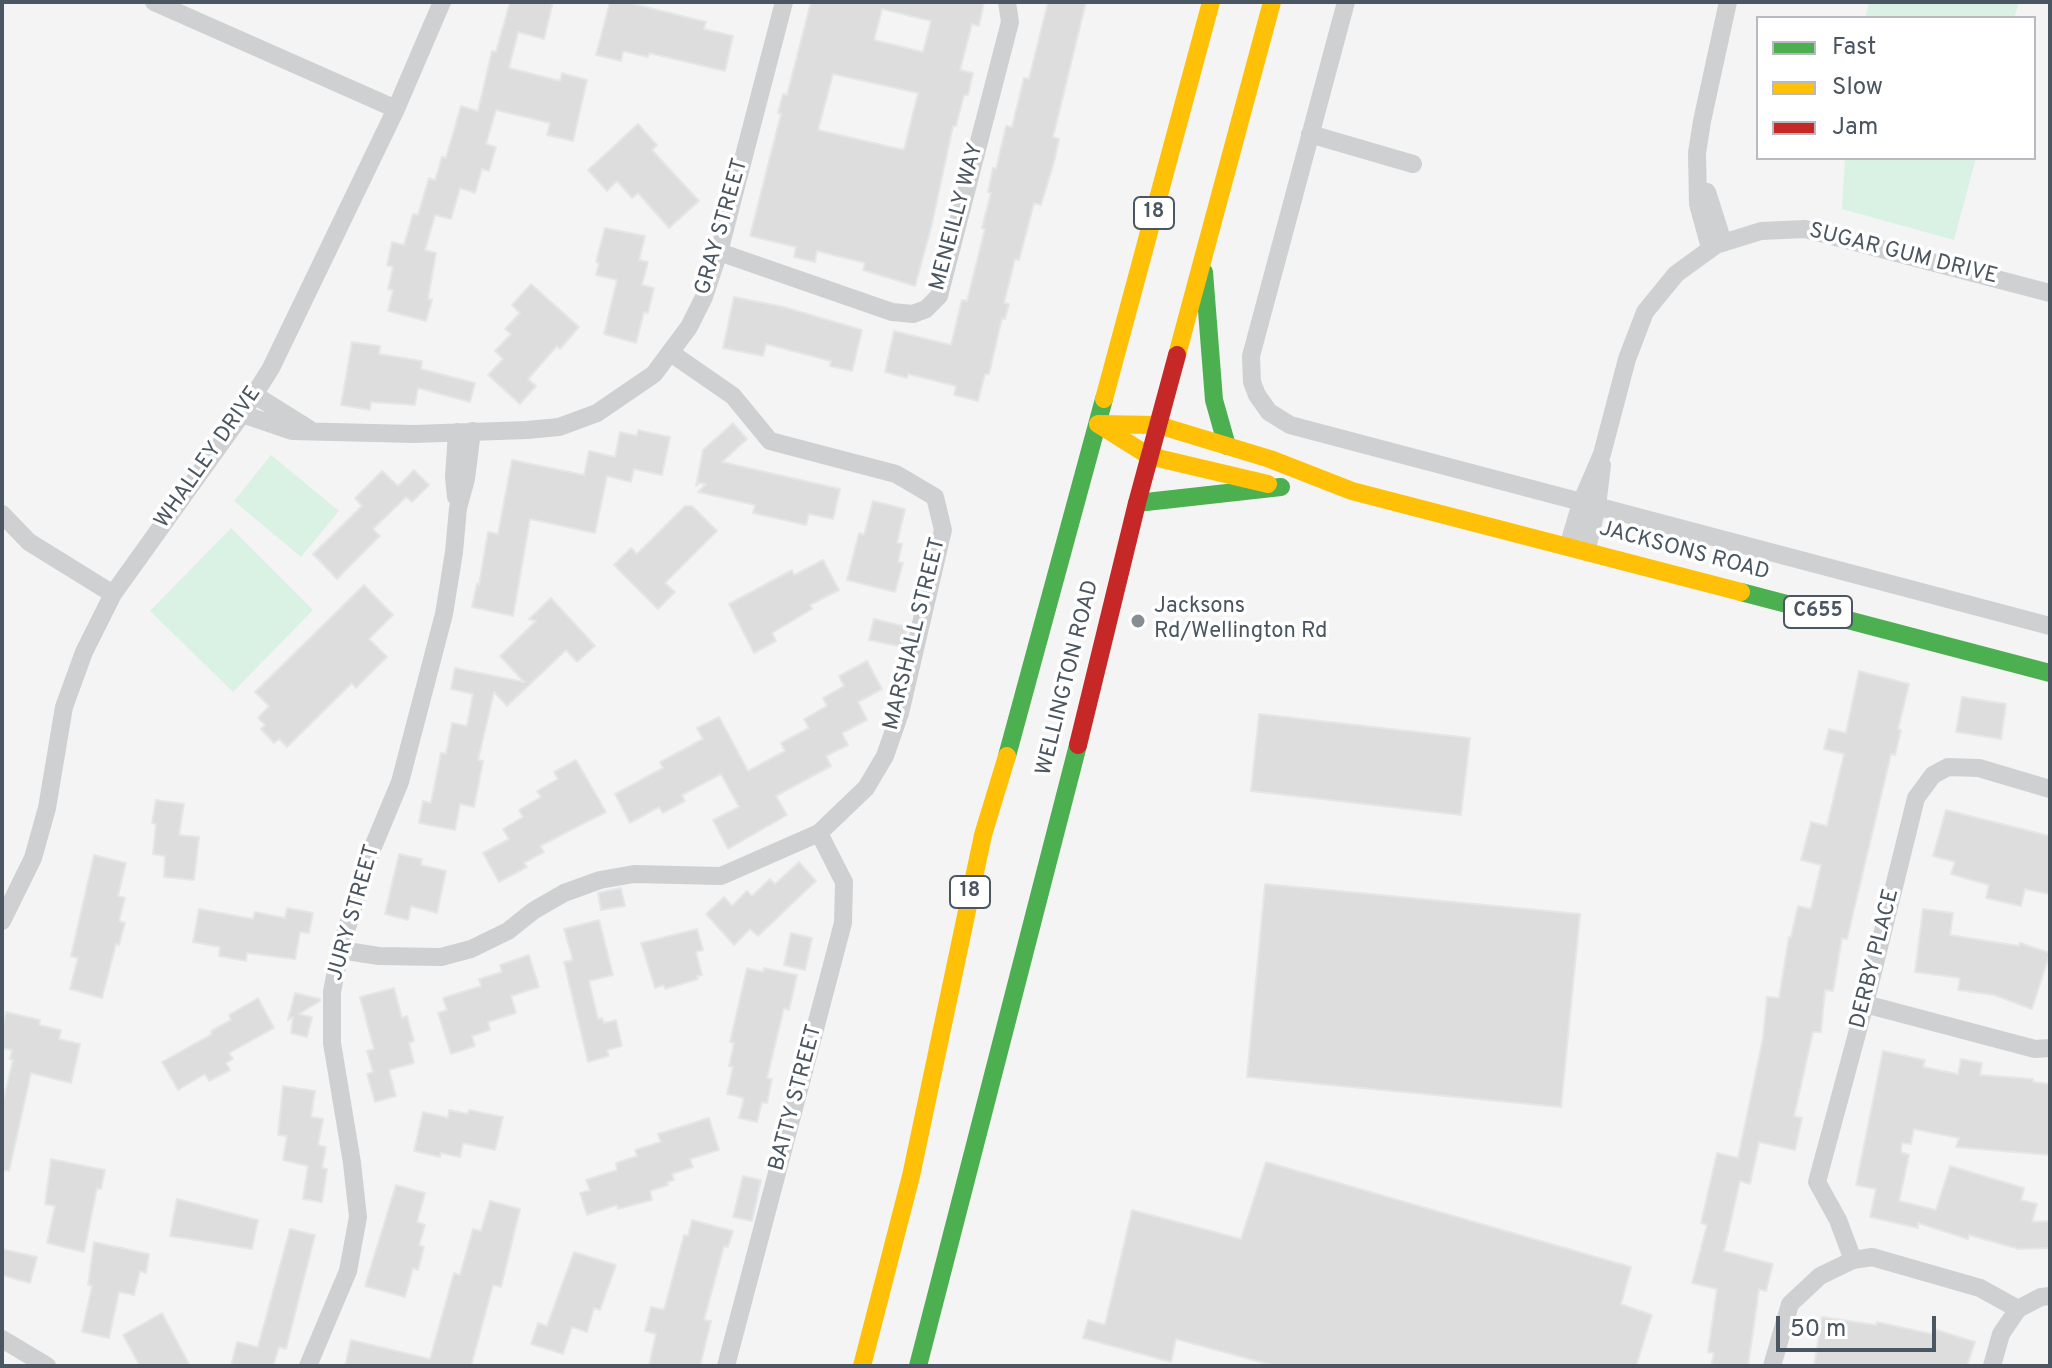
<!DOCTYPE html>
<style>
body{margin:0}
#map{position:relative;width:2052px;height:1368px;overflow:hidden;background:#f4f4f4;font-family:Overpass,sans-serif}
canvas{display:block}
.frame{position:absolute;inset:0;border:4px solid #4a5661;pointer-events:none}
.legend{position:absolute;left:1756px;top:16px;width:280px;height:144px;box-sizing:border-box;background:#fff;border:2px solid #b7bbc0;margin:0;padding:10px 14px;list-style:none;font-size:24px;color:#4a5661}
.legend li{display:flex;align-items:center;gap:16px;height:40px}
.legend b{width:40px;border:2px solid #b7bbc0}
.scale{position:absolute;left:1776px;top:1316px;width:160px;height:36px;box-sizing:border-box;border:4px solid #4a5661;border-top:0;padding-left:10px;font-size:24px;line-height:28px;white-space:nowrap;color:#4a5661;-webkit-text-stroke:6px #fff;paint-order:stroke}
</style>
<div id="map">
<canvas width="2052" height="1368"></canvas>
<div class="frame"></div>
<ul class="legend">
<li><b style="height:10px;background:#4caf50"></b>Fast</li>
<li><b style="height:10px;background:#ffc107"></b>Slow</li>
<li><b style="height:10px;background:#c62828"></b>Jam</li>
</ul>
<div class="scale">50 m</div>
</div>
<script>
const ctx = document.querySelector('canvas').getContext('2d');
ctx.lineJoin = 'round';
function fillPath(path, color) { ctx.fillStyle = color; ctx.fill(path, 'evenodd'); }
const toPath = rows => new Path2D(rows.map(r => 'M' + r).join(''));
function trace(path, color, width, dash) { ctx.strokeStyle = color; ctx.lineWidth = width; ctx.lineCap = dash ? 'butt' : 'round'; ctx.setLineDash(dash || []); ctx.stroke(path); }
function drawText(font, color, halo, rows, align = 'center') {
  ctx.font = font + ' Overpass,sans-serif'; ctx.lineWidth = 7; ctx.setLineDash([]); ctx.textBaseline = 'middle'; ctx.strokeStyle = halo; ctx.fillStyle = color; for (const [text, x, y, turn = 0] of rows) {
    ctx.save(); ctx.translate(x, y); ctx.rotate((+turn || 0) * Math.PI / 180); ctx.textAlign = isNaN(turn) ? turn : align; if (halo) ctx.strokeText(text, 0, 0); ctx.fillText(text, 0, 0); ctx.restore();
  }
}
fillPath(toPath([
 [1869,2,2019,2,2014,18,1865,18],
 [1845,158,1976,158,1954,240,1842,209],
 [271,455,339,511,301,557,234,501],
 [231,528,313,610,233,692,150,611]
]), '#d9f2e3');
const building = toPath([
 [510,2,553,2,544,39,518,32,509,68,560,81,562,73,587,80,573,141,547,135,550,123,496,110,486,144,496,147,489,171,482,169,475,193,460,188,451,219,435,215,425,250,436,253,428,299,432,300,426,321,388,311,393,290,388,289,393,267,387,265,392,242,404,245,413,214,418,215,429,178,435,180,442,157,446,158,461,106,478,111,492,51,496,52,510,2],
 [610,2,626,2,706,22,704,29,733,36,725,71,649,53,648,57,623,51,621,61,596,55,610,2],
 [811,2,984,2,979,26,972,24,960,70,973,73,968,95,964,95,956,126,953,126,931,228,915,286,863,270,865,263,817,251,815,262,794,257,796,247,750,236,781,114,778,113,783,94,787,95,811,2],
 [882,9,931,21,923,52,874,40,882,9],
 [833,74,918,93,904,150,818,130,833,74],
 [1048,2,1086,2,1053,137,1059,139,1054,162,1041,205,1034,203,1019,260,1015,259,1004,303,1009,304,1005,319,1002,318,989,374,985,374,978,401,954,395,956,386,908,374,907,378,885,372,894,331,951,345,962,300,967,301,985,229,982,228,991,193,988,192,993,168,996,169,1006,126,1012,127,1024,78,1029,79,1048,2],
 [638,124,657,145,652,150,699,201,669,228,638,193,632,198,617,181,607,191,588,170,638,124],
 [605,228,645,236,639,260,648,262,642,285,654,288,648,313,644,312,636,343,604,334,617,280,596,275,599,263,596,262,605,228],
 [531,284,579,327,560,349,557,346,528,379,536,386,520,404,488,375,503,359,495,351,511,334,505,329,520,313,512,305,531,284],
 [734,297,784,307,862,330,852,371,830,366,831,361,766,344,763,356,723,348,734,297],
 [352,342,380,346,379,354,422,361,421,369,475,383,470,402,418,388,415,405,371,402,370,410,341,405,352,342],
 [733,423,747,439,722,462,840,489,833,519,809,514,806,525,753,513,755,505,698,492,706,484,699,483,696,486,703,450,733,423],
 [638,430,670,437,662,475,634,469,631,482,607,476,595,533,530,519,513,616,472,607,477,584,479,585,488,532,498,534,512,460,584,475,589,451,615,457,620,432,637,436,638,430],
 [414,470,429,485,412,502,406,497,373,529,380,536,337,579,313,554,362,506,355,498,382,471,398,486,414,470],
 [873,501,905,509,897,543,902,544,898,562,903,563,895,592,847,580,859,533,864,535,873,501],
 [685,506,692,506,717,531,665,583,675,592,658,609,614,565,631,548,637,554,685,506],
 [823,560,839,590,810,605,812,609,772,633,776,641,754,653,729,604,792,570,794,575,823,560],
 [364,585,393,615,369,639,387,657,356,688,352,683,287,747,279,739,274,743,261,729,265,725,258,718,269,706,255,692,364,585],
 [551,598,595,646,577,662,566,650,507,706,494,692,478,760,483,761,474,807,460,804,455,830,419,823,423,801,431,803,441,753,446,754,452,723,467,726,473,694,451,689,455,668,524,682,500,656,536,621,529,619,551,598],
 [874,619,907,627,903,647,869,640,874,619],
 [867,661,882,689,858,702,867,720,842,733,848,745,826,756,831,766,776,796,787,815,728,849,713,820,739,807,721,774,682,795,685,801,663,813,659,807,630,823,615,794,663,768,660,762,703,739,697,728,719,717,748,771,785,751,781,743,809,728,804,719,827,706,823,698,844,686,839,676,867,661],
 [1859,671,1909,684,1898,729,1901,730,1895,755,1891,754,1847,939,1842,938,1833,991,1825,990,1821,1032,1813,1032,1794,1116,1802,1118,1795,1150,1759,1142,1750,1184,1740,1181,1724,1251,1773,1264,1766,1291,1759,1289,1748,1366,1711,1366,1714,1353,1708,1352,1717,1289,1692,1283,1707,1225,1701,1223,1717,1153,1738,1158,1763,1038,1767,997,1779,998,1789,937,1791,937,1798,906,1811,909,1821,865,1801,860,1811,822,1827,826,1844,754,1824,749,1829,729,1846,733,1859,671],
 [1962,697,2006,704,2001,739,1956,732,1962,697],
 [1259,714,1470,738,1461,815,1251,791,1259,714],
 [576,760,606,812,540,846,544,852,524,863,527,867,499,882,483,853,509,839,503,829,523,817,519,810,541,797,537,791,558,779,554,772,576,760],
 [156,800,184,804,179,835,199,837,194,880,164,877,165,856,153,854,156,824,152,823,156,800],
 [1946,810,2050,836,2050,894,2025,889,2021,906,1986,898,1989,885,1951,874,1955,862,1933,856,1946,810],
 [399,854,422,859,421,865,446,871,437,913,411,906,408,920,385,914,399,854],
 [94,855,126,863,118,896,125,898,119,921,125,923,119,945,116,944,102,998,70,989,78,958,71,956,94,855],
 [799,862,816,881,758,936,750,929,734,945,706,914,724,897,732,906,747,891,752,896,770,879,775,884,799,862],
 [1265,884,1580,914,1561,1107,1247,1077,1265,884],
 [621,888,625,906,601,910,598,893,621,888],
 [287,908,313,913,309,933,300,932,295,959,247,953,246,961,219,956,220,947,193,942,199,909,253,919,255,912,285,918,287,908],
 [1923,909,1953,913,1950,935,2019,946,2020,943,2050,953,2032,1009,1994,995,1958,990,1960,978,1915,972,1923,909],
 [599,920,613,975,589,981,598,1019,602,1018,604,1023,616,1020,622,1046,607,1050,609,1056,588,1062,564,962,573,960,564,929,599,920],
 [697,929,703,950,696,952,702,975,697,976,698,979,665,989,664,985,655,988,641,943,697,929],
 [791,933,812,938,805,970,784,965,791,933],
 [529,955,539,987,511,996,516,1013,488,1022,490,1030,472,1036,475,1046,451,1054,438,1013,447,1010,443,998,481,986,479,979,502,972,500,965,529,955],
 [747,968,763,972,764,968,797,975,789,1010,784,1008,767,1078,772,1079,767,1103,762,1102,757,1122,739,1118,744,1098,727,1094,733,1067,729,1066,734,1043,730,1042,747,968],
 [394,988,402,1018,407,1016,414,1041,409,1043,414,1063,389,1070,396,1096,375,1102,367,1074,373,1072,367,1051,374,1049,360,997,394,988],
 [295,993,320,999,320,1001,299,1014,312,1017,307,1037,291,1033,293,1017,288,1020,295,993],
 [258,998,274,1028,229,1053,233,1059,226,1063,230,1070,209,1081,205,1074,178,1090,162,1062,212,1034,211,1031,231,1020,229,1015,258,998],
 [6,1012,40,1020,39,1025,61,1030,59,1039,80,1044,71,1083,31,1073,9,1171,2,1170,2,1106,13,1060,10,1059,12,1050,2,1048,2,1031,6,1012],
 [1883,1051,1925,1060,1923,1067,1958,1074,1961,1059,1982,1063,1980,1075,2033,1079,2033,1082,2050,1084,2050,1155,1956,1147,1959,1138,1914,1129,1911,1144,1902,1143,1901,1152,1909,1155,1899,1201,1936,1210,1950,1166,2024,1188,2021,1200,2037,1204,2032,1222,2050,1221,2050,1248,2019,1249,1969,1235,1968,1239,1918,1223,1918,1228,1870,1217,1876,1189,1856,1185,1883,1051],
 [283,1086,315,1091,311,1117,323,1119,318,1145,326,1147,322,1168,327,1169,322,1202,303,1199,308,1166,283,1160,287,1136,278,1135,283,1086],
 [449,1110,468,1114,469,1110,503,1117,495,1150,463,1143,460,1157,441,1153,440,1157,414,1151,423,1112,448,1118,449,1110],
 [709,1118,719,1150,690,1159,693,1167,672,1174,674,1180,667,1182,668,1185,650,1191,652,1200,618,1209,617,1205,587,1215,580,1193,590,1190,586,1180,617,1170,616,1163,637,1156,635,1150,661,1142,658,1134,709,1118],
 [51,1159,105,1170,101,1189,97,1188,84,1252,47,1243,55,1206,45,1204,51,1159],
 [1266,1162,1631,1267,1621,1304,1652,1315,1636,1366,1275,1366,1176,1339,1171,1362,1083,1338,1088,1320,1105,1325,1132,1210,1241,1239,1266,1162],
 [743,1176,761,1180,752,1221,733,1217,743,1176],
 [396,1185,425,1193,417,1222,425,1225,419,1245,424,1247,418,1270,413,1268,405,1297,365,1286,396,1185],
 [177,1199,258,1220,252,1249,170,1236,177,1199],
 [490,1201,520,1209,501,1287,493,1285,471,1366,345,1366,351,1340,430,1359,454,1273,460,1275,473,1229,481,1231,490,1201],
 [692,1220,733,1231,728,1247,724,1246,704,1320,711,1321,700,1366,649,1366,656,1334,645,1331,651,1307,664,1310,684,1235,688,1236,692,1220],
 [290,1229,315,1235,286,1349,279,1347,273,1366,231,1366,237,1342,258,1347,290,1229],
 [94,1242,149,1254,146,1273,140,1271,134,1295,119,1292,109,1338,82,1332,92,1286,88,1285,94,1242],
 [2,1249,37,1257,30,1283,2,1275,2,1249],
 [574,1252,616,1265,600,1310,594,1308,587,1332,572,1327,563,1354,531,1344,538,1323,547,1326,574,1252],
 [162,1313,190,1366,140,1366,123,1335,162,1313],
 [1822,1317,1876,1325,1877,1322,1932,1334,1934,1329,1975,1342,1967,1366,1814,1366,1822,1317]
]);
fillPath(building, '#ddddde');
trace(building, '#e5e6e7', 2);
trace(toPath([
 [154,2,396,109],
 [1346,2,1251,356,1252,382,1257,395,1269,412,1290,425,2050,626],
 [1310,134,1413,164],
 [1707,192,1723,242],
 [1710,248,1698,204,1697,153,1702,121,1728,2],
 [719,252,892,312,913,314,926,309,939,296,1010,22,1007,2],
 [253,394,309,429],
 [242,414,292,431,414,434,527,430,559,427,597,413,654,374,689,327,704,297,719,252,784,2],
 [456,497,454,477,457,432],
 [2,514,29,542,113,594],
 [1568,547,1581,503,1602,454,1627,359,1645,312,1676,274,1716,245,1761,231,1805,229,2050,293],
 [1586,552,1597,507,1602,465],
 [2,921,33,858,47,808,64,707,84,652,113,594,242,414,271,368,396,109,442,2],
 [340,950,379,956,441,957,471,949,508,931,533,911,564,893,600,880,634,874,721,876,819,833,866,788,885,756,900,713,943,530,935,497,896,474,770,441,733,396,671,353],
 [1865,1004,2035,1049,2050,1048],
 [1853,1260,1838,1220,1817,1182,1865,1004,1916,798,1933,775,1948,767,1979,768,2050,789],
 [2,1339,47,1366],
 [308,1366,348,1271,358,1217,352,1163,332,1043,332,992,340,950,370,854,400,782,444,614,454,552,458,508,466,479,472,431],
 [726,1366,843,923,844,882,819,833],
 [1772,1366,1790,1304,1820,1276,1853,1260,1872,1257,1980,1288,2018,1309],
 [1992,1366,2001,1334,2018,1309,2041,1297,2050,1296]
]), '#ced0d2', 18);
trace(toPath([
 [1204,272,1214,400,1227,446],
 [1137,503,1281,487],
 [1741,592,2050,673],
 [1007,756,1104,399],
 [918,1366,1078,745]
]), '#4caf50', 18);
trace(toPath([
 [1177,355,1272,2],
 [1104,399,1211,2],
 [1098,424,1158,425,1270,459,1352,491,1741,592],
 [1098,424,1149,456,1268,484],
 [862,1366,911,1176,983,835,1007,756]
]), '#ffc107', 18);
trace(toPath([
 [1078,745,1137,503,1177,355]
]), '#c62828', 18);
for (const [x, y, r, color] of [
 [1138,621,8,"#868d94"]
]) { const dot = new Path2D(); dot.arc(x, y, r, 0, 2 * Math.PI); ctx.fillStyle = color; ctx.fill(dot); trace(dot, '#fff', 3); }
for (const [x, y, w] of [
 [1154,213,40],
 [1818,612,68],
 [970,892,40]
]) { const box = new Path2D(); box.roundRect(x - w / 2, y - 16, w, 32, 6); ctx.fillStyle = '#fff'; ctx.fill(box); trace(box, '#4a5661', 2); }
drawText('bold 20px', '#4a5661', null, [
 ["18",1154,213],
 ["C655",1818,612],
 ["18",970,892]
]);
drawText('22px', '#4a5661', '#fff', [
 ["MENEILLY WAY",958,217,-75],
 ["GRAY STREET",723,227,-74],
 ["SUGAR GUM DRIVE",1903,255,14],
 ["WHALLEY DRIVE",209,458,-55],
 ["JACKSONS ROAD",1684,552,15],
 ["MARSHALL STREET",916,634,-76],
 ["WELLINGTON ROAD",1069,678,-76],
 ["JURY STREET",355,913,-74],
 ["DERBY PLACE",1876,959,-76],
 ["BATTY STREET",797,1098,-75]
]);
drawText('22px', '#4a5661', '#fff', [
 ["Jacksons",1154,608],
 ["Rd/Wellington Rd",1154,633]
], 'left');
</script>
